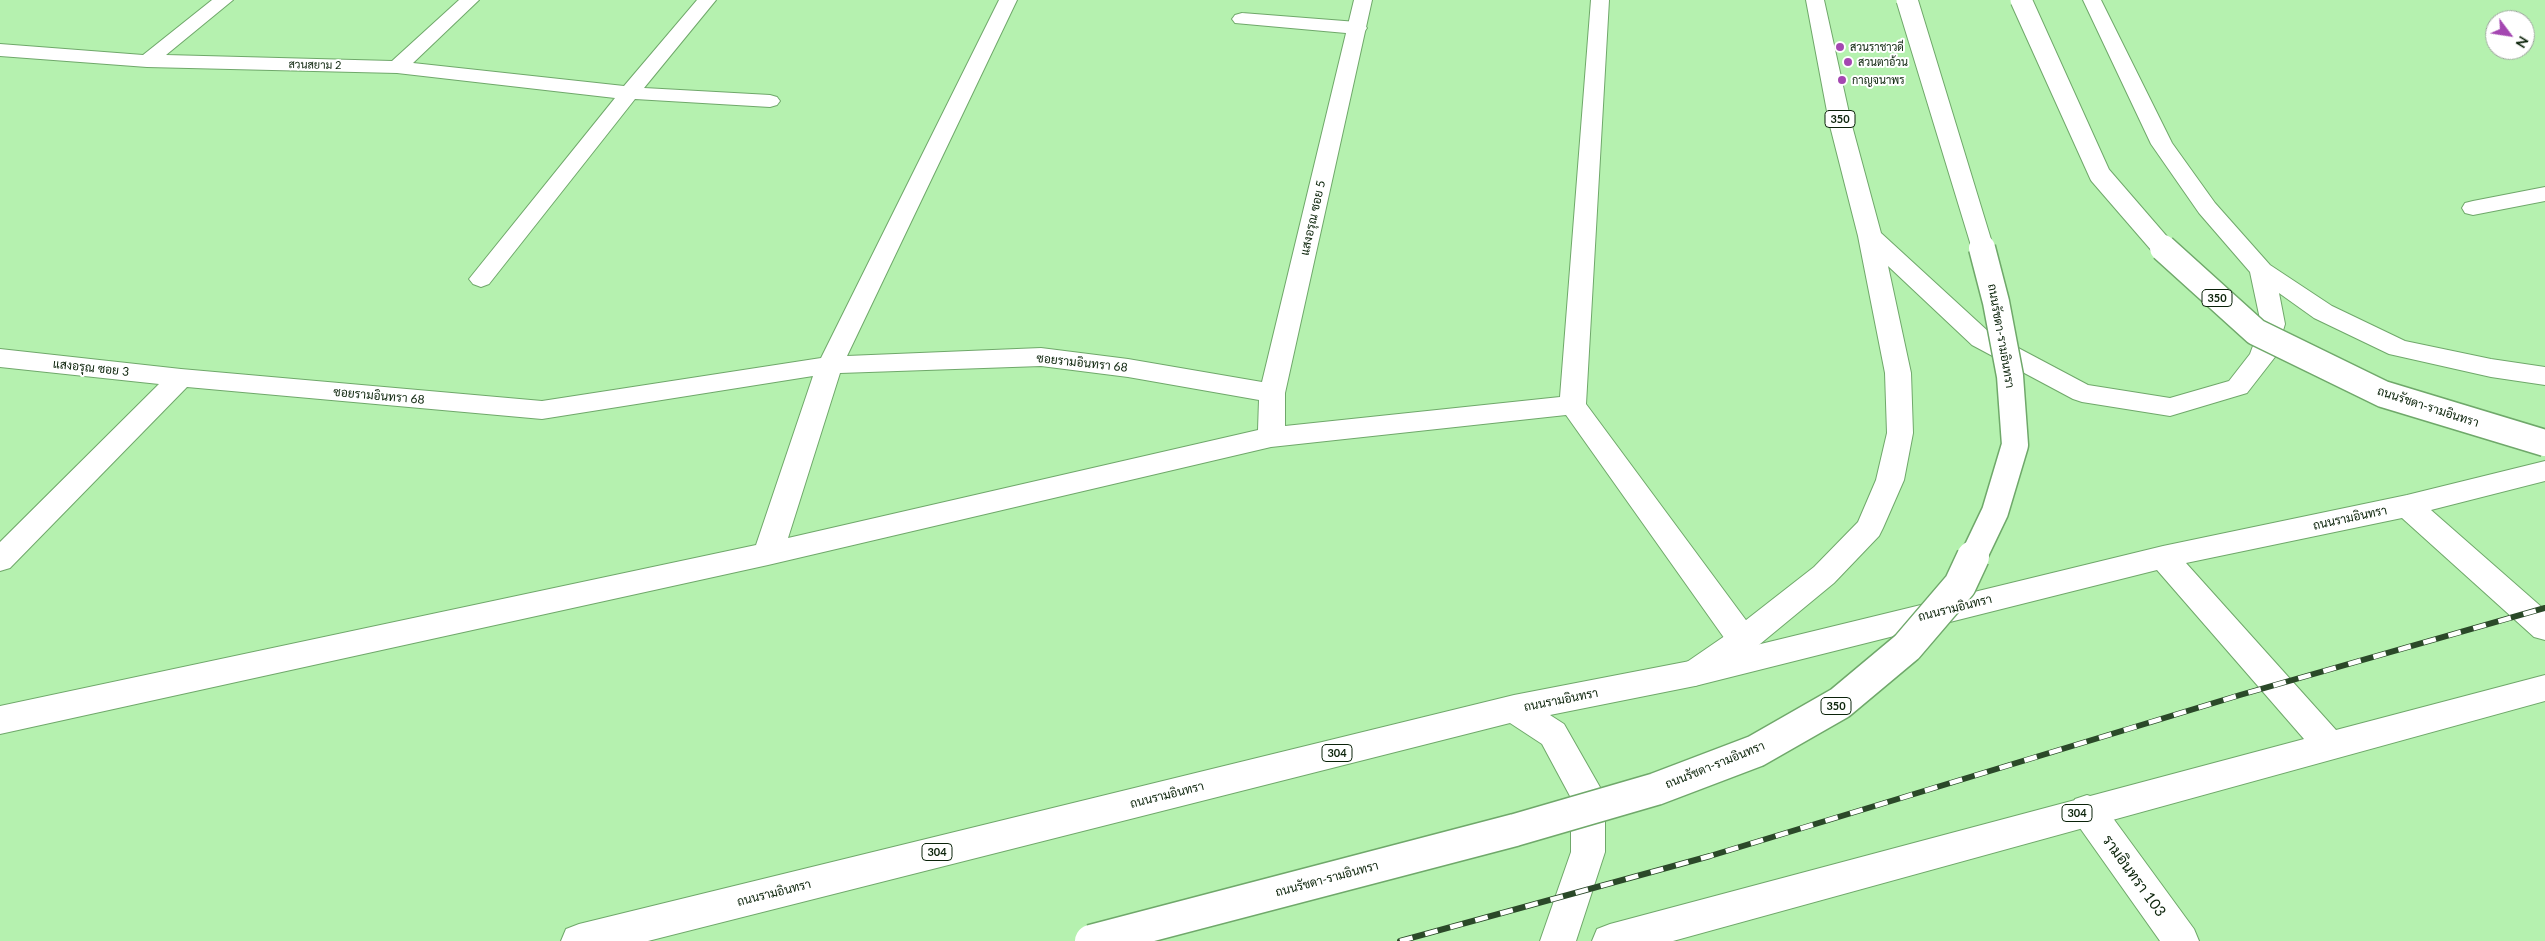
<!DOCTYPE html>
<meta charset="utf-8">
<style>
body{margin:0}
#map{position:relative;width:2545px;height:941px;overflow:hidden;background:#b5f1af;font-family:Lato,sans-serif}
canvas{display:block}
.north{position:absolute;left:2485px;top:10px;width:50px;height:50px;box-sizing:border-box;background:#fff;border:1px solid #9da79d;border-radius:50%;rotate:121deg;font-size:14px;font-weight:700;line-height:20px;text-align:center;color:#0b230a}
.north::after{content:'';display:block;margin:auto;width:18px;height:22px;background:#a447b1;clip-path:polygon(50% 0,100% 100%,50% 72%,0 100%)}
</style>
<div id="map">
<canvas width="2545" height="941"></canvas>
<div class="north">N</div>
</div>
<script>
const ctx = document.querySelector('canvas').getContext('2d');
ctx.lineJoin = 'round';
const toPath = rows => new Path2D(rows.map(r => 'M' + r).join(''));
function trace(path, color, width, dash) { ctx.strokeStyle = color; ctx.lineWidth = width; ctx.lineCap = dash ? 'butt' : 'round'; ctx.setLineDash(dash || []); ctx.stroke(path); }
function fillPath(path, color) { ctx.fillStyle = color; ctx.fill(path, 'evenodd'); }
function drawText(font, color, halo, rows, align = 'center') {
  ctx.font = font + ' Lato,Sarabun,sans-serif'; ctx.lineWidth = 4; ctx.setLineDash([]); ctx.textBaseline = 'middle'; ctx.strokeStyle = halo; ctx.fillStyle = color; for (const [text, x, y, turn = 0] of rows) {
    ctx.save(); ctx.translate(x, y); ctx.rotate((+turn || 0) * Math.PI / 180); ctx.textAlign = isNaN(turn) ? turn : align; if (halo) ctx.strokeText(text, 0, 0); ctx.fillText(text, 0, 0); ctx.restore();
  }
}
const service = toPath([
 [1242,13,1357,22,1364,24,1367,28,1364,32,1357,34,1235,23,1232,19,1235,15,1242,13]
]);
const minor = toPath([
 [212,0,233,0,166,55,392,61,459,0,479,0,413,63,624,86,697,0,716,0,644,88,770,95,777,97,780,101,777,105,770,107,635,99,489,284,481,287,473,284,469,279,473,274,615,98,397,73,147,67,0,56,0,44,143,55,212,0],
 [999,0,1017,0,847,356,1041,348,1128,359,1262,382,1354,0,1372,0,1285,393,1285,426,1560,397,1591,0,1609,0,1586,404,1754,631,1758,640,1754,649,1743,652,1732,649,1566,415,1271,447,768,565,0,734,0,706,756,545,813,376,542,419,187,387,10,568,0,571,0,542,159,384,0,367,0,349,181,369,542,401,821,358,999,0],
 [1041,366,1128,377,1259,400,1258,430,788,538,840,373,1041,366],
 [2545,187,2545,201,2473,215,2465,213,2462,208,2465,203,2473,201,2545,187],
 [2087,795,2099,799,2194,929,2199,941,2160,941,2075,821,2070,810,2075,799,2087,795]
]);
const primary = toPath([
 [1806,0,1824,0,1851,122,1881,233,1990,333,2088,385,2170,398,2229,381,2250,354,2261,324,2250,272,2199,213,2151,144,2083,0,2101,0,2172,143,2215,203,2270,265,2332,306,2405,341,2491,359,2545,367,2545,385,2491,377,2389,354,2314,318,2279,293,2285,324,2275,357,2247,393,2170,416,2082,402,2073,399,1972,345,1888,266,1911,373,1913,433,1904,480,1883,528,1879,536,1834,583,1754,649,1706,682,1695,686,1684,682,1679,673,1684,664,1732,631,1814,567,1858,522,1876,480,1887,433,1885,373,1858,236,1829,122,1806,0]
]);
const trunk = toPath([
 [2545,461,2545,481,2431,510,2545,610,2545,640,2534,637,2402,518,2186,563,2336,730,2545,675,2545,701,1673,941,1592,941,1597,929,1610,924,2304,739,2157,570,1695,686,1550,715,1564,724,1605,796,1605,852,1576,941,1540,941,1571,852,1571,798,1542,744,1510,723,648,941,561,941,566,929,579,924,1514,695,1695,660,2163,546,2407,495,2545,461]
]);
trace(service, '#6fa86a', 2);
trace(minor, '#6fa86a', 2);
trace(primary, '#6fa86a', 2);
trace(trunk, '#6fa86a', 2);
fillPath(service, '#fff');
fillPath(minor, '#fff');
fillPath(primary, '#fff');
fillPath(trunk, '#fff');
const rail = toPath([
 [1400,941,1710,856,2240,695,2545,608]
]);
trace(rail, '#2b4929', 6);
trace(rail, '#fff', 4.5, [13]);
const primaryBridgeFar2 = toPath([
 [1907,0,1983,249],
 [2021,0,2100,175,2164,249]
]);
const primaryBridgeFar1 = toPath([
 [2163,248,2256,332,2383,394,2545,443],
 [1973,558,1995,512,2015,445,2010,376,1996,302,1982,248]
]);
const primaryBridge = toPath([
 [1091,941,1515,830,1656,789,1756,751,1840,703,1907,647,1960,585,1973,557]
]);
trace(primaryBridgeFar2, '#6fa86a', 23, []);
trace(primaryBridgeFar1, '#6fa86a', 29, []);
trace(primaryBridge, '#6fa86a', 35, []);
trace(primaryBridgeFar2, '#fff', 21);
trace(primaryBridgeFar1, '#fff', 26);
trace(primaryBridge, '#fff', 32);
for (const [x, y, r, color] of [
 [1840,47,5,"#a447b1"],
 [1848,62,5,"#a447b1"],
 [1842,80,5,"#a447b1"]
]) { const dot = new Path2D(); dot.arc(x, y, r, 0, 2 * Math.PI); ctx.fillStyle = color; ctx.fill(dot); trace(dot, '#fff', 2); }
drawText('11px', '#0b230a', '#fff', [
 ["สวนราชาวดี",1850,47],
 ["สวนตาอ้วน",1858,62],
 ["กาญจนาพร",1852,80]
], 'left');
drawText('11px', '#0b230a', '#fff', [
 ["สวนสยาม 2",315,65,1]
]);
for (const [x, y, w] of [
 [1840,119,30],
 [2217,298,30],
 [1836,706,30],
 [1337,753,30],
 [2077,813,30],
 [937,852,30]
]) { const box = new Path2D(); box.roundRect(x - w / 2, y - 8.5, w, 17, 4); ctx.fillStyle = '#fff'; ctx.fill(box); trace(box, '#0b230a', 1); }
drawText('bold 11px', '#0b230a', null, [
 ["350",1840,119],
 ["350",2217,298],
 ["350",1836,706],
 ["304",1337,753],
 ["304",2077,813],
 ["304",937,852]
]);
drawText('12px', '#0b230a', '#fff', [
 ["แสงอรุณ ซอย 5",1313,218,-77],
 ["ถนนรัชดา-รามอินทรา",2001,336,80],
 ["ซอยรามอินทรา 68",1082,363,6],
 ["แสงอรุณ ซอย 3",91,368,6],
 ["ซอยรามอินทรา 68",379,396,5],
 ["ถนนรัชดา-รามอินทรา",2428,407,18],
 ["ถนนรามอินทรา",2350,518,-12],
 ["ถนนรามอินทรา",1955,608,-14],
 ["ถนนรามอินทรา",1561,700,-11],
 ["ถนนรัชดา-รามอินทรา",1715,765,-22],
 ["ถนนรามอินทรา",1167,795,-14],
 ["ถนนรัชดา-รามอินทรา",1327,879,-15],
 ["ถนนรามอินทรา",774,893,-14]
]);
drawText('15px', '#0b230a', '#fff', [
 ["รามอินทรา 103",2134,876,54]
]);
</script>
